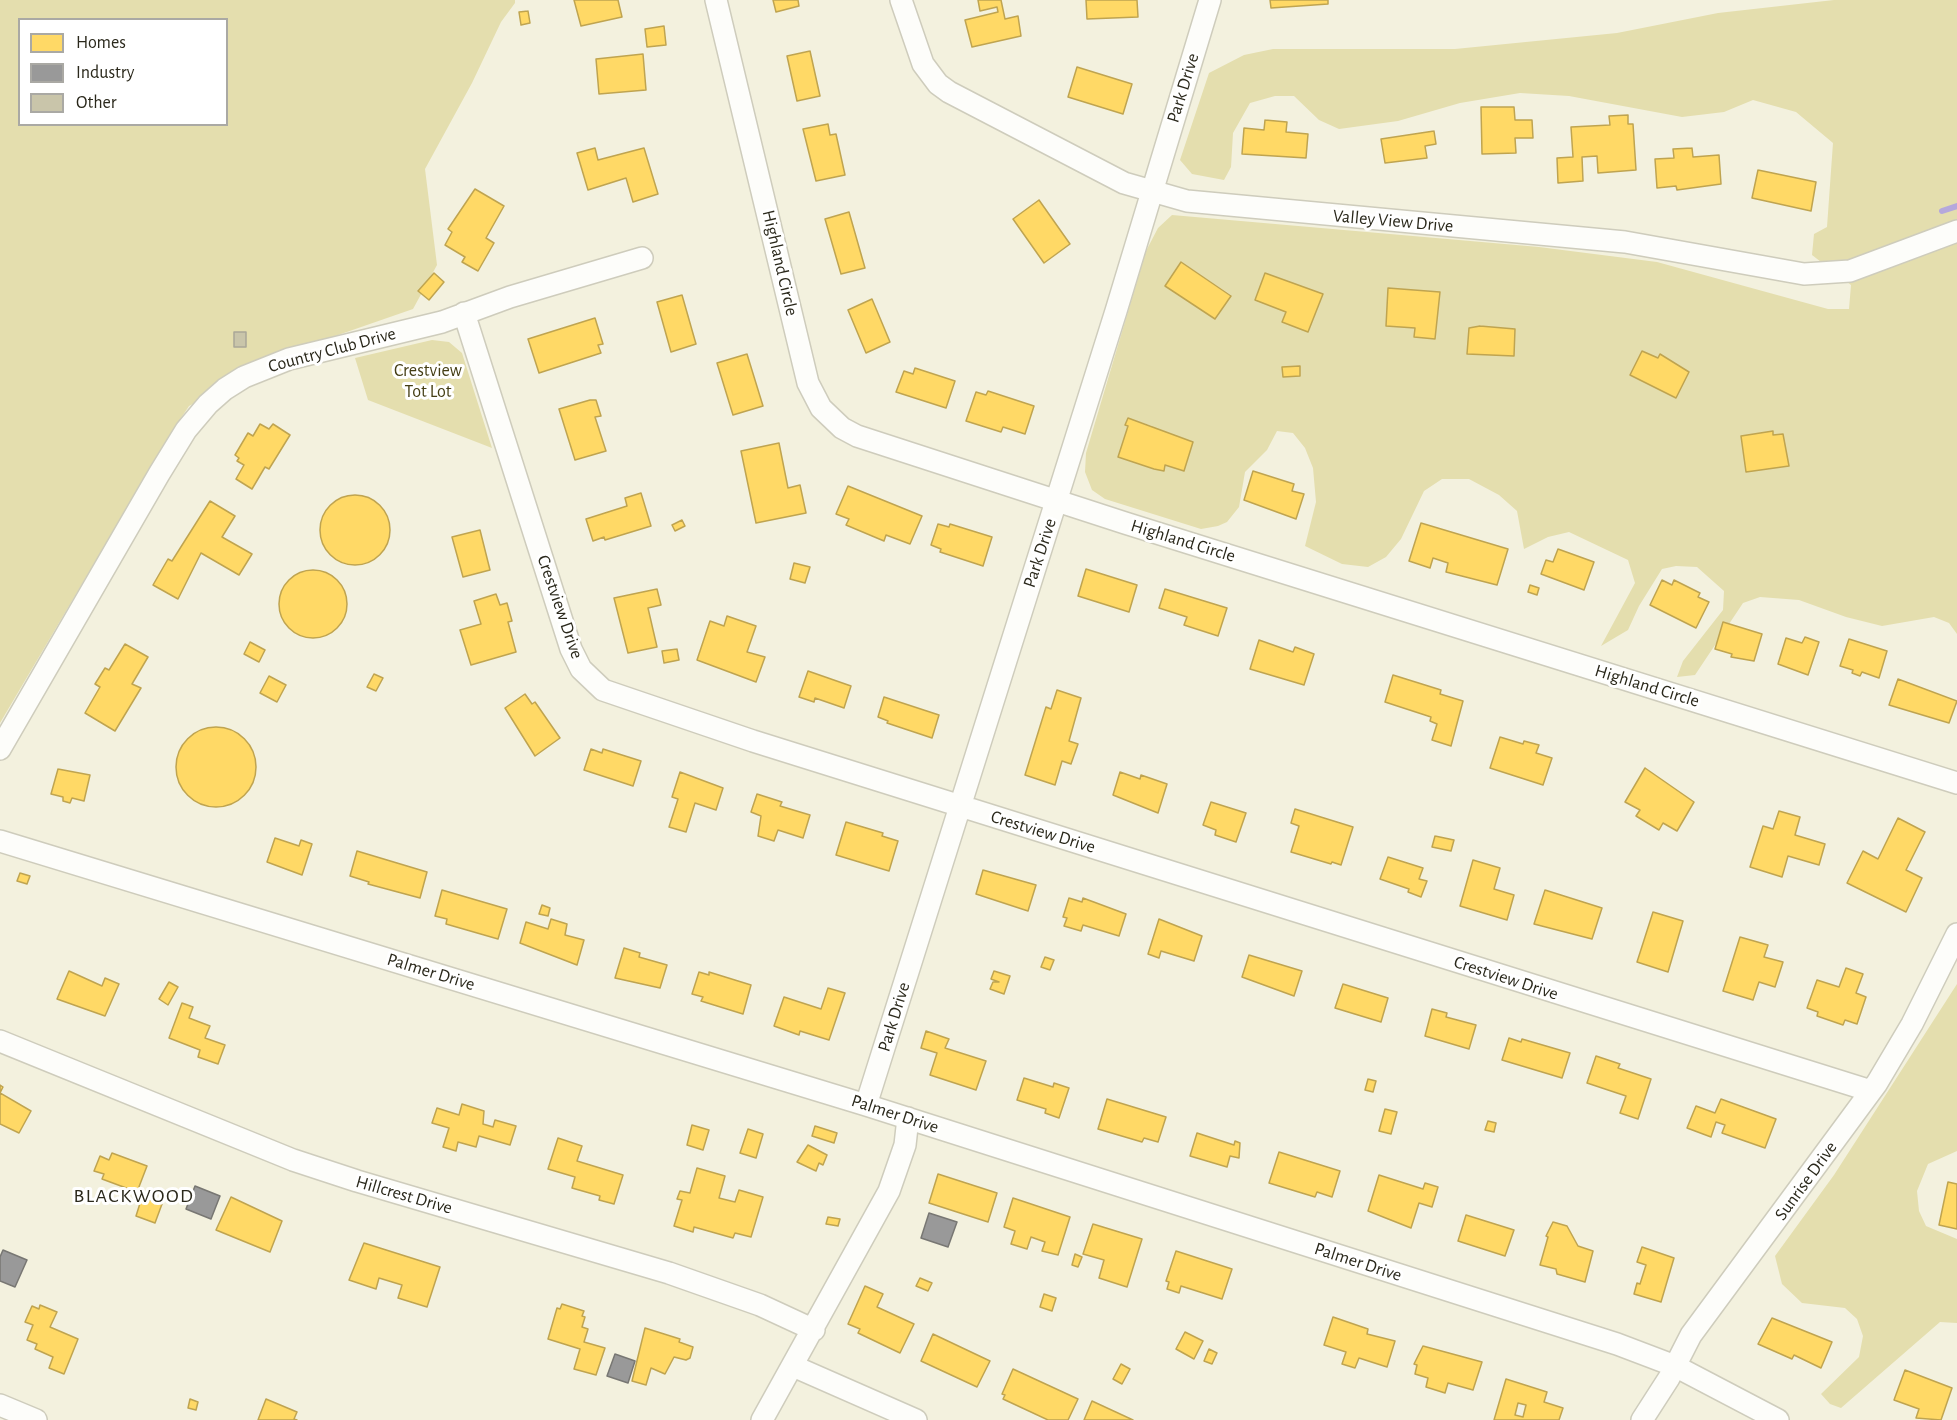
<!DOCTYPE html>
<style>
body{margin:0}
#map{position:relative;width:1957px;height:1420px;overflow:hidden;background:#f3f1de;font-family:"Alegreya Sans",sans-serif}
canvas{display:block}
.legend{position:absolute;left:18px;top:18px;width:210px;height:108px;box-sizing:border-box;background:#fff;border:2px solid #aaa9a4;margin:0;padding:8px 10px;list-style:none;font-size:18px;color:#2a281b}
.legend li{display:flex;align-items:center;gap:12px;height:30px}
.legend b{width:30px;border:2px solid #aaa9a4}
</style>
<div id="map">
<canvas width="1957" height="1420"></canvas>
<ul class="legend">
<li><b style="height:16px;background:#ffd966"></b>Homes</li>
<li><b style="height:16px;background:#999"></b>Industry</li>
<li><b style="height:16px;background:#c9c5aa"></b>Other</li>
</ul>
</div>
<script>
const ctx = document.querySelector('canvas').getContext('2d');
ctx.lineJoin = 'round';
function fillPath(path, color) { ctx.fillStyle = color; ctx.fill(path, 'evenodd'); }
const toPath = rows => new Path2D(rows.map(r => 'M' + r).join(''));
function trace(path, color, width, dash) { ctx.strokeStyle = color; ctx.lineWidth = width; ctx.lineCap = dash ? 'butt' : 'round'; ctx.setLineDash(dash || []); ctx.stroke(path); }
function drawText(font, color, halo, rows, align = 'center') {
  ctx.font = font + ' "Alegreya Sans",sans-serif'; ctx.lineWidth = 6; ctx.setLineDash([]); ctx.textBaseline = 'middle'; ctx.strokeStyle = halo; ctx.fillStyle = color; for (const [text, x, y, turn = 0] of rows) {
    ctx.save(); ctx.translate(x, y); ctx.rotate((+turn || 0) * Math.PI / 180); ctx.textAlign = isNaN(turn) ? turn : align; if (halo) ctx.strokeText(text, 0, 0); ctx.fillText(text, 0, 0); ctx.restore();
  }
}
fillPath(toPath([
 [0,0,515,0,515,3,501,22,472,83,425,169,437,265,413,309,292,351,189,406,171,433,0,723],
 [20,20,226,20,226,124,20,124],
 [1834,0,1957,0,1957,634,1949,623,1934,617,1882,626,1846,617,1799,600,1760,597,1743,603,1695,675,1677,677,1683,661,1723,610,1724,591,1697,567,1676,566,1662,569,1639,606,1628,630,1601,646,1635,583,1628,560,1569,532,1548,537,1524,549,1517,511,1499,495,1469,479,1442,479,1424,491,1401,539,1386,557,1368,567,1342,564,1305,546,1316,502,1313,468,1305,448,1293,433,1277,431,1267,450,1245,472,1239,507,1227,522,1218,526,1201,529,1105,499,1092,490,1085,472,1086,453,1146,251,1158,228,1172,215,1539,247,1657,262,1828,309,1849,309,1851,285,1812,255,1814,234,1827,227,1833,143,1796,112,1753,100,1724,112,1682,117,1569,96,1520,93,1460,103,1398,121,1339,129,1319,120,1294,96,1275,96,1250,103,1233,133,1231,167,1224,180,1192,174,1180,160,1209,73,1244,55,1273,49,1455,49,1617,33,1718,13],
 [1181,262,1231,295,1216,319,1165,286],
 [1265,273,1323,294,1308,332,1282,322,1286,312,1255,300],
 [1389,288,1439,292,1435,338,1415,337,1415,328,1386,326],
 [1481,326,1515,329,1514,356,1467,354,1469,328],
 [1642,351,1658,358,1660,354,1689,372,1676,397,1630,375],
 [1128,418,1152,426,1151,429,1184,471,1165,465,1164,470,1153,468,1118,457,1128,426,1125,425],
 [1772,431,1773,435,1783,434,1788,465,1746,472,1741,436],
 [432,340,449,342,462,353,492,448,368,400,355,358],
 [1957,984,1957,1151,1928,1164,1917,1191,1919,1211,1926,1226,1957,1239,1957,1323,1940,1322,1841,1408,1830,1404,1821,1394,1859,1357,1863,1336,1857,1319,1845,1308,1802,1303,1782,1284,1775,1256,1834,1175]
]), '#e4deae');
const homes = toPath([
 [574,0,618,0,622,17,581,26,574,0],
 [773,0,798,0,799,6,776,12,773,0],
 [978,0,1001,0,1005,19,1018,16,1021,36,972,47,965,20,998,12,997,7,980,11,978,0],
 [1086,0,1137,0,1138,17,1087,19,1086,0],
 [1270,0,1328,0,1328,4,1271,8,1270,0],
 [528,11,530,23,521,25,519,12,528,11],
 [664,26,666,45,647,47,645,29,664,26],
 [810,51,820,96,797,101,787,56,810,51],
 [643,54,646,90,599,94,596,59,643,54],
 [1077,67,1132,84,1123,114,1068,97,1077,67],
 [1481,107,1514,107,1515,120,1532,120,1533,138,1515,138,1516,153,1482,154,1481,107],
 [1628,115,1628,124,1633,124,1636,170,1598,173,1597,156,1582,157,1583,181,1558,183,1557,158,1573,157,1571,127,1610,125,1609,116,1628,115],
 [1265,120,1287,122,1286,132,1308,134,1306,158,1242,154,1244,128,1264,130,1265,120],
 [828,124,830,135,836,134,845,175,816,181,803,129,828,124],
 [1434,131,1436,144,1425,146,1427,158,1385,163,1381,139,1434,131],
 [595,148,598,160,644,148,658,194,633,202,626,178,588,190,577,153,595,148],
 [1692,148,1693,157,1719,155,1721,184,1677,190,1676,186,1657,188,1655,159,1674,158,1673,149,1692,148],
 [1758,170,1816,182,1811,211,1752,198,1758,170],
 [475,189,504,206,486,238,494,243,478,271,462,262,465,257,445,245,452,232,448,229,475,189],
 [1039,200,1070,244,1044,263,1013,219,1039,200],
 [849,212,865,268,841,274,825,219,849,212],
 [1181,262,1231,296,1215,319,1165,286,1181,262],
 [434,273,444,282,429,300,418,291,434,273],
 [1265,273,1323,294,1308,332,1282,322,1286,312,1255,300,1265,273],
 [1388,288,1440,292,1435,339,1414,337,1415,328,1386,326,1388,288],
 [682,295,696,344,671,352,657,302,682,295],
 [872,299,890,342,866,353,848,310,872,299],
 [595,318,603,344,598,345,601,353,539,373,528,339,595,318],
 [1480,326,1515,329,1514,356,1467,354,1469,328,1480,326],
 [1642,351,1658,358,1660,354,1689,372,1676,398,1630,375,1642,351],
 [747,354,763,406,733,415,717,363,747,354],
 [1300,366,1300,376,1283,377,1282,367,1300,366],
 [915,368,955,381,946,408,896,392,904,371,913,374,915,368],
 [988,391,1034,406,1025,434,1003,427,1001,432,966,421,976,392,986,395,988,391],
 [590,400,596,400,601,416,595,417,606,451,575,460,559,409,590,400],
 [1128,418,1193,442,1184,471,1165,465,1164,471,1154,469,1118,457,1128,426,1125,425,1128,418],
 [260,424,269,429,273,424,290,435,269,469,265,467,252,489,236,479,244,465,237,461,239,458,235,455,248,433,253,436,260,424],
 [1773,431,1773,435,1783,434,1789,466,1746,472,1741,436,1773,431],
 [779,443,788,488,800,485,806,513,756,523,741,451,779,443],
 [1253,471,1294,484,1292,491,1304,494,1296,519,1244,500,1253,471],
 [848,486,922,516,910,544,886,535,884,541,846,525,849,519,836,514,848,486],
 [641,493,651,526,605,540,604,537,593,541,586,519,627,506,625,498,641,493],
 '320 530a35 35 0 1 1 70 0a35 35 0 1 1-70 0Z',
 [210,501,235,516,222,537,252,554,239,575,201,553,178,599,153,585,168,559,172,561,210,501],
 [682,520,685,526,675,531,672,525,682,520],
 [1421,523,1508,549,1497,585,1446,572,1448,563,1433,558,1430,568,1409,561,1421,523],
 [938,524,949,527,950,524,992,537,983,566,940,552,941,549,931,545,938,524],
 [480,530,490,570,463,577,452,537,480,530],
 [1558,549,1594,562,1584,590,1541,574,1546,560,1553,562,1558,549],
 [794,563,810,567,805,583,790,579,794,563],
 [1086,569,1137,585,1129,612,1078,596,1086,569],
 '279 604a34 34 0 1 1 68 0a34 34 0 1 1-68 0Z',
 [1662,580,1672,585,1674,580,1700,593,1698,597,1709,602,1696,628,1650,605,1662,580],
 [1530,585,1539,588,1537,595,1528,592,1530,585],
 [657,589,661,605,648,608,657,647,628,653,614,598,657,589],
 [1165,589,1227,608,1218,636,1184,625,1187,617,1159,608,1165,589],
 [496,594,500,605,507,603,512,621,508,622,516,652,471,665,460,630,481,624,474,601,496,594],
 [727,616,756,626,747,652,765,657,756,682,697,660,710,621,724,626,727,616],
 [1723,622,1762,634,1754,661,1731,657,1732,654,1715,649,1723,622],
 [1805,637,1819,642,1808,675,1778,664,1786,638,1802,643,1805,637],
 [1849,639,1887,651,1879,678,1862,672,1860,676,1852,673,1853,670,1840,666,1849,639],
 [1259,640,1293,652,1295,647,1314,654,1304,685,1250,669,1259,640],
 [250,642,265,650,259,662,244,654,250,642],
 [125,644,148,657,132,684,141,688,115,731,85,713,100,687,95,684,105,668,109,670,125,644],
 [677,649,679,660,664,663,662,651,677,649],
 [808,671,851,686,844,708,815,698,814,702,799,697,808,671],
 [374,674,383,678,376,691,367,687,374,674],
 [1393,675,1441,690,1440,694,1463,701,1451,746,1432,740,1437,724,1430,721,1431,717,1385,702,1393,675],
 [269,676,286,685,277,702,260,693,269,676],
 [1898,679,1957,701,1949,723,1889,705,1898,679],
 [1057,690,1081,698,1069,741,1078,744,1071,764,1062,761,1055,785,1025,775,1046,707,1051,709,1057,690],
 [525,694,532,704,535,702,560,738,535,756,505,708,525,694],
 [884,697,939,715,932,738,887,723,888,721,878,717,884,697],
 '176 767a40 40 0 1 1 80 0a40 40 0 1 1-80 0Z',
 [1500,737,1523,744,1524,741,1539,745,1536,753,1552,758,1543,785,1490,768,1500,737],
 [591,749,602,753,603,749,641,761,633,786,584,770,591,749],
 [1645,768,1694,802,1677,831,1663,823,1659,830,1636,816,1640,810,1625,802,1645,768],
 [58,769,90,775,84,801,72,798,70,803,63,801,63,797,51,794,58,769],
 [680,772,723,788,716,810,695,803,686,832,669,827,678,799,672,797,680,772],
 [1120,772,1140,779,1141,775,1167,784,1158,813,1113,795,1120,772],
 [757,794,782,802,780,806,810,815,803,838,778,830,774,841,758,836,761,816,751,812,757,794],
 [1211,802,1246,813,1236,842,1215,835,1216,830,1203,825,1211,802],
 [1295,809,1353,827,1341,865,1332,862,1331,864,1291,852,1299,826,1291,823,1295,809],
 [1779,811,1800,817,1795,835,1825,844,1819,865,1788,856,1782,877,1750,867,1763,826,1773,829,1779,811],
 [1898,818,1925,832,1906,870,1922,878,1906,912,1847,883,1863,851,1878,859,1898,818],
 [846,822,883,833,882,836,898,841,889,871,836,855,846,822],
 [1435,836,1454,840,1451,851,1432,847,1435,836],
 [275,838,299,846,301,840,312,844,302,875,267,862,275,838],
 [357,851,427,872,420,898,368,884,369,882,350,876,357,851],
 [1388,857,1423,868,1419,879,1427,881,1421,897,1408,892,1409,889,1380,879,1388,857],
 [1473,860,1500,868,1494,889,1514,895,1507,920,1460,906,1473,860],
 [983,870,1036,885,1028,911,976,894,983,870],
 [20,873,30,876,27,884,17,881,20,873],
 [442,890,507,909,498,939,446,924,447,919,435,916,442,890],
 [1545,890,1602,908,1592,939,1534,924,1545,890],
 [1069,898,1082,902,1083,898,1126,914,1119,936,1083,925,1081,931,1064,926,1067,918,1063,917,1069,898],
 [542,905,550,908,548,916,539,914,542,905],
 [1653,912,1683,921,1668,972,1637,962,1653,912],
 [551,919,567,924,565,935,584,940,577,965,520,943,526,922,548,929,551,919],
 [1159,919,1202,936,1194,961,1161,951,1159,958,1148,954,1159,919],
 [1740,937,1768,945,1764,957,1783,962,1775,987,1759,982,1753,1000,1723,991,1740,937],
 [624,948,640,953,639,957,667,965,660,988,615,978,624,948],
 [1249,955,1302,971,1294,996,1242,977,1249,955],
 [1045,957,1054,960,1050,970,1041,967,1045,957],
 [1846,968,1863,974,1856,993,1866,997,1857,1024,1845,1020,1843,1025,1817,1016,1818,1012,1807,1008,1817,980,1839,987,1846,968],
 [69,971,102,986,105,978,119,984,105,1016,57,999,69,971],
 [994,971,1010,976,1004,994,990,989,993,982,999,982,991,979,994,971],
 [699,972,709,975,709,972,751,985,743,1014,701,1001,703,997,692,994,699,972],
 [169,982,178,987,168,1005,159,999,169,982],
 [1343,984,1388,998,1381,1022,1335,1008,1343,984],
 [828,988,845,993,829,1040,800,1031,799,1035,774,1026,784,997,821,1009,828,988],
 [182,1003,193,1007,189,1018,210,1026,205,1038,225,1045,218,1064,198,1057,200,1050,169,1038,182,1003],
 [1432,1009,1447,1013,1446,1017,1476,1025,1469,1049,1425,1036,1432,1009],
 [926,1031,949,1039,945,1048,986,1061,976,1090,930,1075,937,1053,921,1048,926,1031],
 [1509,1038,1521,1042,1522,1039,1570,1053,1562,1078,1502,1060,1509,1038],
 [1596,1056,1620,1064,1618,1068,1651,1079,1638,1119,1620,1113,1626,1096,1587,1083,1596,1056],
 [1024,1078,1053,1087,1054,1083,1069,1088,1059,1118,1045,1113,1046,1109,1017,1100,1024,1078],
 [1368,1079,1376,1081,1373,1092,1365,1090,1368,1079],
 [0,1085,3,1087,0,1093,31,1111,19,1133,0,1124,0,1085],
 [1107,1099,1166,1117,1158,1142,1144,1138,1142,1142,1098,1129,1107,1099],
 [1721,1099,1776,1119,1765,1148,1722,1133,1725,1125,1716,1122,1711,1137,1687,1128,1696,1106,1715,1113,1721,1099],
 [462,1104,484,1111,483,1124,493,1127,495,1120,516,1126,510,1145,479,1136,476,1147,458,1142,456,1151,443,1147,449,1128,432,1123,437,1108,459,1115,462,1104],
 [1385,1109,1397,1112,1391,1134,1379,1131,1385,1109],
 [1488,1121,1496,1123,1494,1132,1485,1130,1488,1121],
 [692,1125,709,1130,703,1150,687,1145,692,1125],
 [815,1126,837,1133,834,1143,812,1136,815,1126],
 [748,1129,763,1134,756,1158,740,1153,748,1129],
 [1197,1133,1234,1145,1235,1141,1240,1143,1239,1158,1230,1156,1227,1167,1190,1156,1197,1133],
 [558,1138,582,1146,577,1161,623,1175,614,1204,599,1200,600,1196,572,1188,575,1177,548,1169,558,1138],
 [808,1145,827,1155,823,1165,819,1163,816,1171,797,1162,808,1145],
 [1279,1152,1340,1171,1332,1197,1317,1192,1315,1197,1269,1183,1279,1152],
 [112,1153,147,1166,137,1192,102,1179,104,1174,94,1171,100,1156,109,1160,112,1153],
 [697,1168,725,1176,719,1198,735,1202,739,1190,763,1197,751,1237,735,1233,733,1238,694,1227,693,1232,674,1226,682,1200,677,1199,680,1191,690,1193,697,1168],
 [938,1174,997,1193,988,1222,929,1203,938,1174],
 [1379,1175,1423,1189,1425,1183,1438,1187,1432,1207,1419,1203,1411,1228,1368,1211,1379,1175],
 [1948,1182,1957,1184,1957,1229,1939,1225,1948,1182],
 [142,1197,162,1204,155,1223,136,1216,142,1197],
 [231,1197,282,1221,270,1252,216,1230,231,1197],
 [1013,1198,1070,1217,1058,1255,1042,1251,1045,1242,1031,1237,1027,1249,1011,1244,1015,1231,1004,1227,1013,1198],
 [1466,1215,1514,1230,1505,1256,1458,1241,1466,1215],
 [828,1217,840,1219,838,1226,826,1224,828,1217],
 [1553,1222,1567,1226,1578,1246,1593,1251,1585,1282,1557,1274,1556,1269,1540,1265,1548,1237,1546,1236,1553,1222],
 [1093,1224,1142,1239,1127,1287,1099,1278,1104,1260,1083,1254,1093,1224],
 [364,1243,440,1267,427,1307,398,1298,402,1285,379,1278,376,1289,349,1280,364,1243],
 [1642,1247,1674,1258,1661,1302,1634,1294,1637,1283,1640,1284,1646,1265,1637,1262,1642,1247],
 [1176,1251,1232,1269,1222,1299,1181,1286,1179,1293,1167,1289,1169,1282,1166,1281,1176,1251],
 [1075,1254,1082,1257,1078,1267,1072,1265,1075,1254],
 [920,1278,932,1283,928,1291,916,1286,920,1278],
 [865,1286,883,1294,877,1307,914,1324,900,1353,858,1333,860,1329,848,1324,865,1286],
 [1044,1294,1056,1298,1052,1311,1040,1307,1044,1294],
 [562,1304,584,1311,582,1316,585,1317,582,1327,588,1329,584,1342,605,1348,596,1375,574,1369,580,1349,548,1339,557,1308,560,1309,562,1304],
 [40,1305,57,1312,50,1327,78,1339,64,1374,49,1368,53,1357,35,1349,37,1344,27,1340,33,1325,25,1322,32,1306,39,1309,40,1305],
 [1333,1317,1368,1329,1367,1334,1395,1341,1387,1367,1359,1358,1355,1368,1342,1364,1346,1352,1324,1345,1333,1317],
 [1772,1318,1832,1342,1821,1368,1794,1355,1792,1359,1758,1344,1772,1318],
 [645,1328,680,1339,679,1342,693,1347,690,1358,686,1360,674,1357,665,1374,651,1368,646,1385,632,1381,645,1328],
 [1185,1332,1203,1341,1194,1359,1176,1349,1185,1332],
 [933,1334,990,1361,977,1387,921,1361,933,1334],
 [1423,1346,1482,1362,1473,1390,1448,1383,1445,1393,1426,1387,1428,1378,1415,1374,1417,1365,1414,1364,1423,1346],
 [1209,1349,1217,1353,1212,1364,1204,1361,1209,1349],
 [1121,1364,1130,1369,1122,1384,1113,1379,1121,1364],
 [1013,1369,1078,1399,1068,1420,1048,1420,1003,1399,1005,1395,1002,1394,1013,1369],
 [1905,1370,1952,1388,1941,1420,1916,1418,1919,1409,1894,1400,1905,1370],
 [1506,1379,1547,1392,1544,1402,1563,1408,1559,1420,1494,1420,1506,1379],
 [1518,1403,1526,1405,1523,1417,1515,1415,1518,1403],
 [190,1399,198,1402,196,1410,188,1408,190,1399],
 [266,1399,297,1412,294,1419,297,1420,258,1420,266,1399],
 [1092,1401,1133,1420,1084,1420,1092,1401]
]);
fillPath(homes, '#ffd966');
trace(homes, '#bfa450', 1.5);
const industry = toPath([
 [195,1186,220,1196,211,1219,186,1209,195,1186],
 [929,1213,957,1222,948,1247,921,1238,929,1213],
 [3,1250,27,1260,15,1287,0,1281,0,1257,3,1250],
 [615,1354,635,1361,628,1383,607,1376,615,1354]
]);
fillPath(industry, '#999');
trace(industry, '#787773', 1.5);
trace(toPath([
 [1942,211,1957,206]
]), '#b5a8dc', 6);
const building = toPath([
 [234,332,246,332,246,347,234,347,234,332]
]);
fillPath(building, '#c9c5aa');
trace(building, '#a9a798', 1.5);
const minor = toPath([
 [716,0,808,383,821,408,842,428,857,436,1125,523,1957,783],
 [901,0,923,64,938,84,949,92,1124,183,1187,201,1625,242,1804,274,1850,271,1957,231],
 [464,313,571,649,581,669,603,690,753,741,1871,1091],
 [0,749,159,474,186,430,208,404,225,389,244,377,289,359,442,322,510,297,642,258],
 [0,841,866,1105,1617,1344,1675,1366,1778,1420],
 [0,1041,293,1160,357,1181,669,1273,760,1305,814,1330],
 [866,1105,1116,311,1210,0],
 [793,1366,916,1420],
 [0,1405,36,1420],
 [762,1420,889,1191,905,1145,908,1118],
 [1642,1420,1669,1378,1691,1335,1877,1083,1912,1024,1957,934]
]);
trace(minor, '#ceccbc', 24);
trace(minor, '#fdfdfa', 21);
drawText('18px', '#2a281b', '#fff', [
 ["Park Drive",1183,88,-73],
 ["Valley View Drive",1393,221,5],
 ["Highland Circle",780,263,77],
 ["Country Club Drive",332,350,-15],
 ["Highland Circle",1183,541,17],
 ["Park Drive",1040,553,-72],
 ["Crestview Drive",560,607,71],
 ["Highland Circle",1647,686,17],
 ["Crestview Drive",1043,832,17],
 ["Palmer Drive",431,972,17],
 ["Crestview Drive",1506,978,18],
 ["Park Drive",894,1017,-73],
 ["Palmer Drive",895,1114,18],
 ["Sunrise Drive",1806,1181,-54],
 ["Hillcrest Drive",404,1195,16],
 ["Palmer Drive",1358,1262,18]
]);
drawText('18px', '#453e15', '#fff', [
 ["Crestview",428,371],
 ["Tot Lot",428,392]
]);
ctx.letterSpacing = '1.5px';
drawText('20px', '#2a281b', '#fff', [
 ["BLACKWOOD",134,1196]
]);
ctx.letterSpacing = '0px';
</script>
